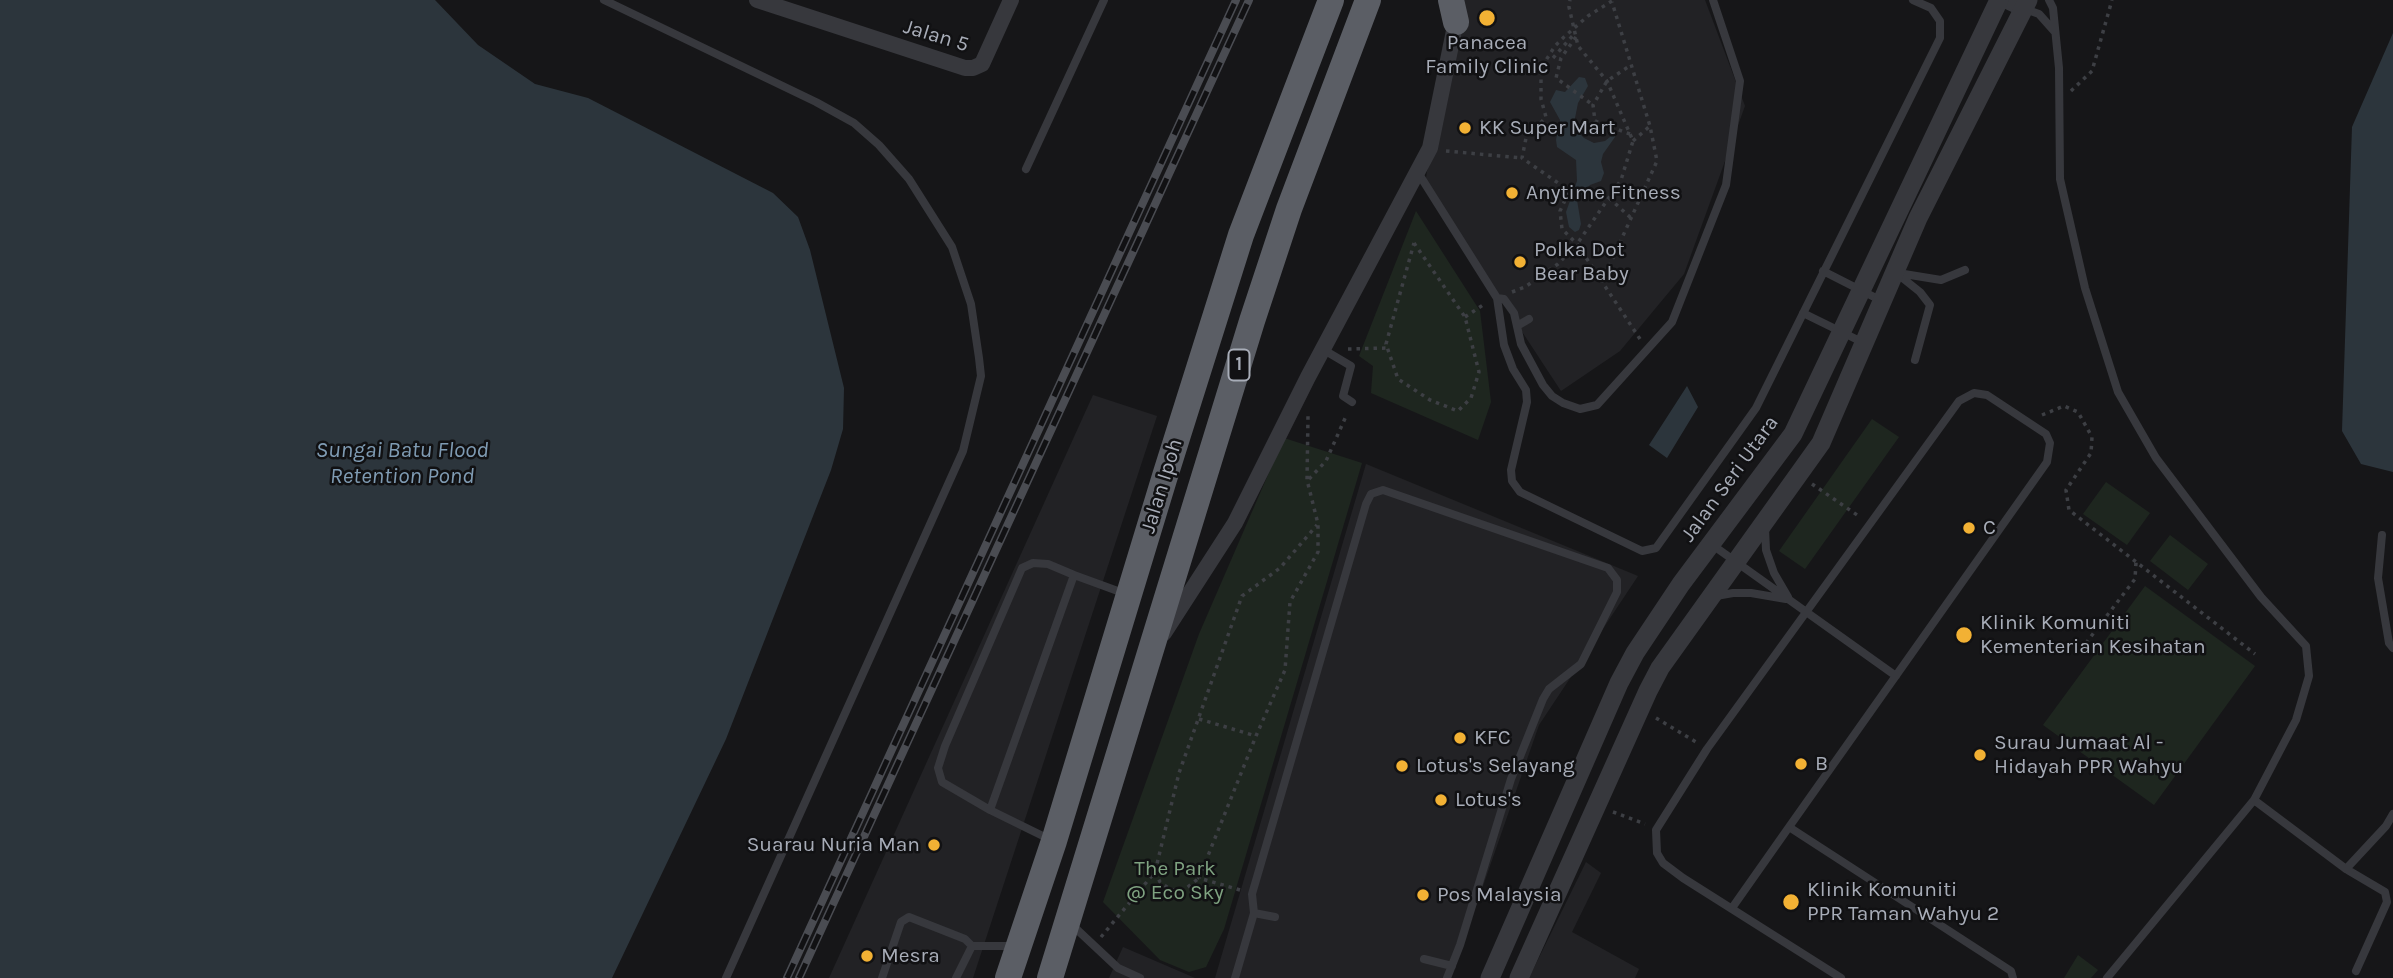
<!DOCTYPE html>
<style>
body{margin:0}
canvas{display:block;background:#161618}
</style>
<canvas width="2393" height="978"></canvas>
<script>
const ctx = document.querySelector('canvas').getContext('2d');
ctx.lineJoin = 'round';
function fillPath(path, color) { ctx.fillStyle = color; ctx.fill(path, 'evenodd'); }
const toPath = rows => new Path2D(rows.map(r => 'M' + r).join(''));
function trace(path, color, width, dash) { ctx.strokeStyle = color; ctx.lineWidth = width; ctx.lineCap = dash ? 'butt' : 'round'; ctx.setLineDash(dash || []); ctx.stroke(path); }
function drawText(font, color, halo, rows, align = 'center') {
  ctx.font = font + ' Karla,sans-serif'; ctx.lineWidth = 5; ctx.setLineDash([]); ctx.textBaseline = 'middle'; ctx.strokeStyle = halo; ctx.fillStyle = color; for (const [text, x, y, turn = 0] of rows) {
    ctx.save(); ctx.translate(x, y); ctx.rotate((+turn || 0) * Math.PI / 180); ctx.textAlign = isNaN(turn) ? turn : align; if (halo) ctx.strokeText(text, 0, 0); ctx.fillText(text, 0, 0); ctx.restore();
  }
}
fillPath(toPath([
 [1455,0,1705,0,1745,106,1684,274,1620,351,1561,391,1425,184],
 [1093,395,1157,416,973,978,829,978],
 [1366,464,1638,576,1539,725,1451,978,1215,978],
 [1586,862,1601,873,1572,932,1639,969,1635,978,1529,978],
 [1123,947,1195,978,1109,978]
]), '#222225');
fillPath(toPath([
 [1416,211,1480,311,1491,402,1478,440,1371,393,1373,366,1359,356],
 [1872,419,1899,437,1805,569,1779,551],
 [1284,438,1362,463,1224,929,1206,967,1189,972,1160,960,1103,902,1199,634],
 [2106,482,2150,513,2127,545,2083,514],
 [2170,535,2208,564,2188,590,2150,561],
 [2145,586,2255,666,2154,805,2043,725],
 [2078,955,2098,970,2091,978,2064,978]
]), '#1e261f');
fillPath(toPath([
 [0,0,435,0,478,45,535,84,588,98,773,193,798,217,810,250,844,388,843,429,831,470,726,739,612,978,0,978],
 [2393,33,2393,472,2361,464,2342,431,2352,127],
 [1579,77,1585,78,1588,86,1578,103,1575,118,1577,131,1584,138,1594,143,1605,141,1615,133,1615,137,1603,154,1601,162,1604,173,1601,181,1590,185,1577,200,1581,224,1579,230,1575,232,1569,227,1566,212,1577,181,1576,160,1557,147,1556,140,1560,120,1550,102,1556,90,1565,92],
 [1687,386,1698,407,1667,458,1649,445]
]), '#2c353c');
trace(toPath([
 [1612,1,1588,16,1564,37,1555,46,1541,68,1541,99,1546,117,1526,138,1522,158,1564,187,1567,196,1560,211,1562,229,1577,244,1640,339],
 [1576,37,1561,58,1556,78,1593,105],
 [1553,58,1575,33],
 [2071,91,2092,71,2112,0],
 [1630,134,1595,121,1593,105,1607,81,1631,65],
 [1633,141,1650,126],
 [1446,151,1522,158],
 [1609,198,1631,218],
 [1414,243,1465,317,1479,372,1471,398,1458,411,1430,400,1398,379,1386,344,1414,243],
 [1602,282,1657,161,1650,126,1612,2],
 [1512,292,1525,287,1558,264,1577,244,1621,180,1633,141,1607,81,1578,46,1569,7,1570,0],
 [1465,317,1486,303],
 [1348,349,1387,348],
 [2042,415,2064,406,2078,412,2092,437,2091,453,2066,490,2069,510,2255,654],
 [1309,479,1326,461,1347,414],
 [1812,484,1860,517],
 [2086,643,2135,579,2136,562],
 [1656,718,1696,742],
 [1199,719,1256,736],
 [1613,812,1645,824],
 [1155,872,1160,882,1171,890,1184,890,1199,878],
 [1240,890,1199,878,1256,736,1285,670,1290,602,1318,552,1318,524,1307,480,1308,416],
 [1101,937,1155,872,1179,773,1242,596,1280,568,1317,525]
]), '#3d3f44', 3.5, [3.5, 5]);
trace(toPath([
 [604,0,816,102,854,123,879,145,909,179,952,247,971,304,979,358,981,376,963,451,726,978],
 [2049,0,2053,8,2059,68,2060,179,2085,288,2118,392,2156,458,2261,597,2306,646,2309,676,2296,720,2254,800,2107,978],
 [2025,9,2039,14,2055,32],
 [1026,169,1104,0],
 [1417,171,1497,298,1504,299,1514,313,1521,344,1543,385,1552,396,1563,403,1580,409,1597,405,1672,322,1726,185,1740,81,1713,0],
 [1823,271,1882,301],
 [1895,272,1920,292,1930,305,1915,360],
 [1898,273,1941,280,1965,270],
 [1497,298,1504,345,1513,369,1526,390,1527,402,1511,470,1512,481,1520,492,1642,551,1656,548,1756,408,1940,38,1940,21,1931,8,1913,0],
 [1803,313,1864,343],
 [1517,326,1529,319],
 [1324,350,1351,366,1343,396,1352,402],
 [1765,528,1766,550,1774,573,1788,597],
 [2382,535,2378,578,2389,643,2393,648],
 [1711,544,1896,676],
 [1716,596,1733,593,1751,593,1786,599],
 [2254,800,2346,869,2385,892,2387,902,2356,971],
 [990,810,942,782,938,768,945,746,1022,568,1033,563,1048,564,1074,575],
 [1051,840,990,810,1074,575,1126,594],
 [2346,869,2386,826,2393,814],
 [1732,908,1789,827],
 [1254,913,1275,917],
 [1071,924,1118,968,1140,978],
 [1424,959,1452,966],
 [882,978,901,922,909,917,965,939,972,946],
 [956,978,972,946,1014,946],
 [1235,978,1254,913,1252,894,1366,504,1371,494,1383,490,1608,568,1617,580,1617,592,1581,664,1549,689,1543,699,1511,779,1460,945,1447,978],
 [1841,978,1683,878,1663,863,1657,853,1656,830,1707,749,1959,401,1974,393,1987,395,2046,434,2050,443,2047,462,1789,827,2011,971,2013,978]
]), '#37383d', 8);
trace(toPath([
 [757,0,965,68,973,68,982,64,1011,0],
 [2005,0,2024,9],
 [1164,633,1235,523,1308,377,1430,148,1457,16]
]), '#37383d', 16);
trace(toPath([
 [1490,978,1619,683,1635,653,1681,584,1793,434,1999,0],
 [1519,978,1648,691,1660,668,1821,443,1918,218,2028,0]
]), '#37383d', 19);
trace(toPath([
 [1451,0,1456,22],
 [1008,978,1054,841,1165,476,1241,235,1331,0],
 [1050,978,1252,321,1289,209,1368,0]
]), '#5b5e65', 26);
const rail = toPath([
 [787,978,1236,0],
 [799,978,1249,0]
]);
trace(rail, '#4a4c52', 8);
trace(rail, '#111113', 5, [16]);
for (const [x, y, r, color] of [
 [1487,18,9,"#f2b134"],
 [1465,128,7,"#f2b134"],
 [1512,193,7,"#f2b134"],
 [1520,262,7,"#f2b134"],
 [1969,528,7,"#f2b134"],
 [1964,635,9,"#f2b134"],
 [1460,738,7,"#f2b134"],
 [1980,755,7,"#f2b134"],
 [1801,764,7,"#f2b134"],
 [1402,766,7,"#f2b134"],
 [1441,800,7,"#f2b134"],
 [934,845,7,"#f2b134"],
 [1423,895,7,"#f2b134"],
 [1791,902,9,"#f2b134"],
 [867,956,7,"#f2b134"]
]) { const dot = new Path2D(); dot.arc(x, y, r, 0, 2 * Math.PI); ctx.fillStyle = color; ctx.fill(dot); trace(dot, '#111113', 2.5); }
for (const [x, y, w] of [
 [1239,365,21]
]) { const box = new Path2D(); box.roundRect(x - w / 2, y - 15.5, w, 31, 5); ctx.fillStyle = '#111113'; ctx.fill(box); trace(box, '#a8adb8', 2); }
drawText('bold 19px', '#a8adb8', null, [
 ["1",1239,365]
]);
drawText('21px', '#a8adb8', '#111113', [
 ["Jalan 5",936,36,17],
 ["Jalan Seri Utara",1730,479,-54],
 ["Jalan Ipoh",1162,486,-73]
]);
drawText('21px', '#a8adb8', '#111113', [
 ["Panacea",1487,43,"center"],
 ["Family Clinic",1487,67,"center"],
 ["KK Super Mart",1479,128],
 ["Anytime Fitness",1526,193],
 ["Polka Dot",1534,250],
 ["Bear Baby",1534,274],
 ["C",1983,528],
 ["Klinik Komuniti",1980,623],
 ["Kementerian Kesihatan",1980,647],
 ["KFC",1474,738],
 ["Surau Jumaat Al -",1994,743],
 ["Hidayah PPR Wahyu",1994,767],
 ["B",1815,764],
 ["Lotus's Selayang",1416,766],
 ["Lotus's",1455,800],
 ["Suarau Nuria Man",920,845,"right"],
 ["Klinik Komuniti",1807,890],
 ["PPR Taman Wahyu 2",1807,914],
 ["Pos Malaysia",1437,895],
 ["Mesra",881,956]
], 'left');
drawText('21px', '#7fa381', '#111113', [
 ["The Park",1175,869],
 ["@ Eco Sky",1175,893]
]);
drawText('italic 23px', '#7f9bb3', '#111113', [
 ["Sungai Batu Flood",402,450],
 ["Retention Pond",402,476]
]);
</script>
